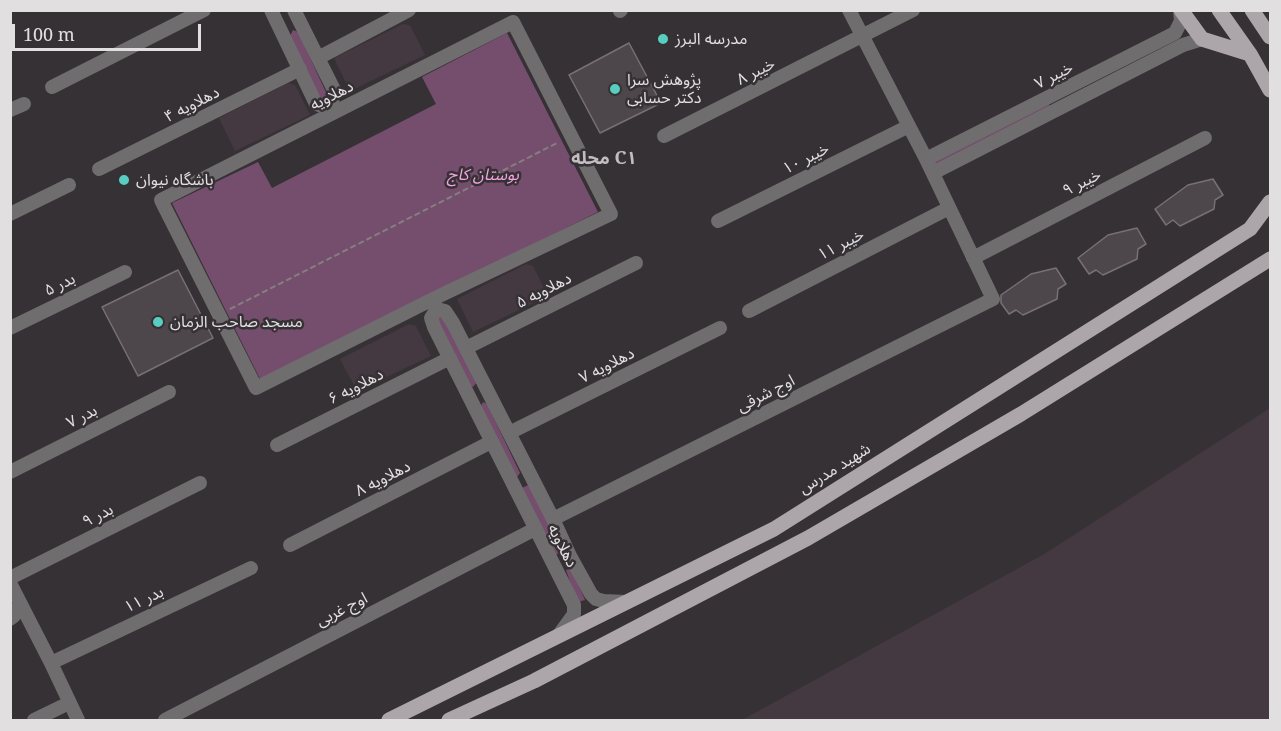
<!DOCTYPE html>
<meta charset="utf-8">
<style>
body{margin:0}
#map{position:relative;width:1281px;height:731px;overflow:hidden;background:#363135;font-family:"Noto Serif",serif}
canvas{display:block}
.frame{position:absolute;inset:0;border:12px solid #e2dfe1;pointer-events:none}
.scale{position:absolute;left:12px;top:24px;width:189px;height:27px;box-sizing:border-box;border:3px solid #e2dfe1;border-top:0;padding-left:8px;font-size:18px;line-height:21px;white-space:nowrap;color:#e2dfe1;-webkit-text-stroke:4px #363135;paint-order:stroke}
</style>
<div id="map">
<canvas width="1281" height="731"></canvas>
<div class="frame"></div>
<div class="scale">100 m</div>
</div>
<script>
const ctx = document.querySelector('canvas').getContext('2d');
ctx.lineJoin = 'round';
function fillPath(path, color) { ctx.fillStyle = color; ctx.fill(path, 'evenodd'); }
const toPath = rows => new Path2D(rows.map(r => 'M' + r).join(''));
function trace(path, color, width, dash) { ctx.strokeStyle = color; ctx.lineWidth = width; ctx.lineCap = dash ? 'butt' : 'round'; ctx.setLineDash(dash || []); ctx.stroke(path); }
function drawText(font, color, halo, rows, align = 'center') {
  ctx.font = font + ' "Noto Serif","Noto Sans Arabic",serif'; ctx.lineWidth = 5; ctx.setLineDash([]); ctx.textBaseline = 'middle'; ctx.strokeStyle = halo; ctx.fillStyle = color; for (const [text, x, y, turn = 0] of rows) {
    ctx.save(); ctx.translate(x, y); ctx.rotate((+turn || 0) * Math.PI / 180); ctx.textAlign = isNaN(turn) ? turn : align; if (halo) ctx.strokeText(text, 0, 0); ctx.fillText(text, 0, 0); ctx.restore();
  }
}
fillPath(toPath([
 [403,24,410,25,425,55,350,91,334,58],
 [288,83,295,85,310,115,235,151,219,118],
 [526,264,533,266,548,296,473,332,457,299],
 [409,324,416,326,431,356,357,391,340,359],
 [1270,408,1270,720,742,720,1046,553]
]), '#443941');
fillPath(toPath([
 [293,30,298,32,330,101,322,102,290,36],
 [507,33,598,212,260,379,172,203,258,162,272,188,436,104,422,77],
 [1048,101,1050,107,936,167,933,162],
 [443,314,476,383,473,387,468,385,435,318],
 [483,402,487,404,520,473,517,477,512,475,480,408],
 [530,484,562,553,554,555,522,488],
 [571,568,585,600,577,602,566,570]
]), '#754e6d');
const building = toPath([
 [629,43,661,103,600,133,569,75,629,43],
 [1213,179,1223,195,1215,200,1214,209,1180,226,1173,220,1166,225,1155,209,1188,185,1213,179],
 [1137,228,1146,244,1138,249,1137,259,1103,275,1096,270,1089,274,1078,258,1108,235,1137,228],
 [1056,268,1066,284,1058,289,1057,299,1023,315,1016,310,1009,314,1001,303,1001,295,1031,274,1056,268],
 [178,270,213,338,138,376,102,307,178,270]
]);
fillPath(building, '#4d474b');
trace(building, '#777075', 1.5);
trace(toPath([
 [230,309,559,142]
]), '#837f82', 2, [6, 3]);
trace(toPath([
 [271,10,316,104,330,108],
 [294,10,335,92,330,108],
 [620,11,621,10],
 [513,22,611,214,433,299,256,388,161,200,513,22],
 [318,58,409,10],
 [52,87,204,10],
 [10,110,24,104],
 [664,136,913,10],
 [926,159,1175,33,1181,21,1180,10],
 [99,169,300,69],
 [933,173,1183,45,1202,39],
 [10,214,69,185],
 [718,221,909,126],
 [973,258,1205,138],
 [433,299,437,309,445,311,453,323,553,519,570,556,591,594,596,599,604,601,627,602],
 [437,309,431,318,434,327,574,605,574,614,558,636],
 [749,311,949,208],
 [10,328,125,272],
 [466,348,636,263],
 [509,433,720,328],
 [277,445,450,358],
 [10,472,169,392],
 [553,519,993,299,926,159,849,10],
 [290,545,491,442],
 [10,578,200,483],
 [10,583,51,663,78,720],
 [10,619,14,616,14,610],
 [51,663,251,568],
 [34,720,69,703],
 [165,720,535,529]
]), '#706d6f', 14);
trace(toPath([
 [1181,10,1202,39,1250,54],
 [1219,10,1250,54,1270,90],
 [1252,10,1270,37],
 [389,720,774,529,1250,229,1270,202],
 [449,720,534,681,808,538,1021,414,1270,259]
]), '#aca6ab', 15);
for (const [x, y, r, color] of [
 [663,39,6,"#58cec0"],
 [615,89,6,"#58cec0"],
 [124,180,6,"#58cec0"],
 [158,322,6,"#58cec0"]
]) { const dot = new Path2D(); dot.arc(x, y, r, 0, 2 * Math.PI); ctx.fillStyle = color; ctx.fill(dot); trace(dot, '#363135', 2); }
drawText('16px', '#e2dfe1', '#363135', [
 ["مدرسه البرز",675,39],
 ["پژوهش سرا",627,80],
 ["دکتر حسابی",627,98],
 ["باشگاه نیوان",136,180],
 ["مسجد صاحب الزمان",170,322]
], 'left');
drawText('16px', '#e2dfe1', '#363135', [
 ["خیبر ۸",756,72,-27],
 ["خیبر ۷",1054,76,-27],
 ["دهلاویه",332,96,-27],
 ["دهلاویه ۴",192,105,-27],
 ["خیبر ۱۰",806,159,-27],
 ["خیبر ۹",1082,183,-27],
 ["خیبر ۱۱",841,245,-27],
 ["بدر ۵",60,285,-26],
 ["دهلاویه ۵",544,291,-27],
 ["دهلاویه ۷",607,366,-27],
 ["دهلاویه ۶",356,387,-27],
 ["اوج شرقی",766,394,-27],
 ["بدر ۷",82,417,-27],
 ["شهید مدرس",835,469,-32],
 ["دهلاویه ۸",383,479,-27],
 ["بدر ۹",98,516,-27],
 ["دهلاویه",562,546,63],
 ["بدر ۱۱",144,600,-25],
 ["اوج غربی",342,610,-27]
]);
drawText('italic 16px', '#f4a2e3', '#363135', [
 ["بوستان کاج",483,175]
]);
drawText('bold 18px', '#c3bcc1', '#363135', [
 ["محله C۱",604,159]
]);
</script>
